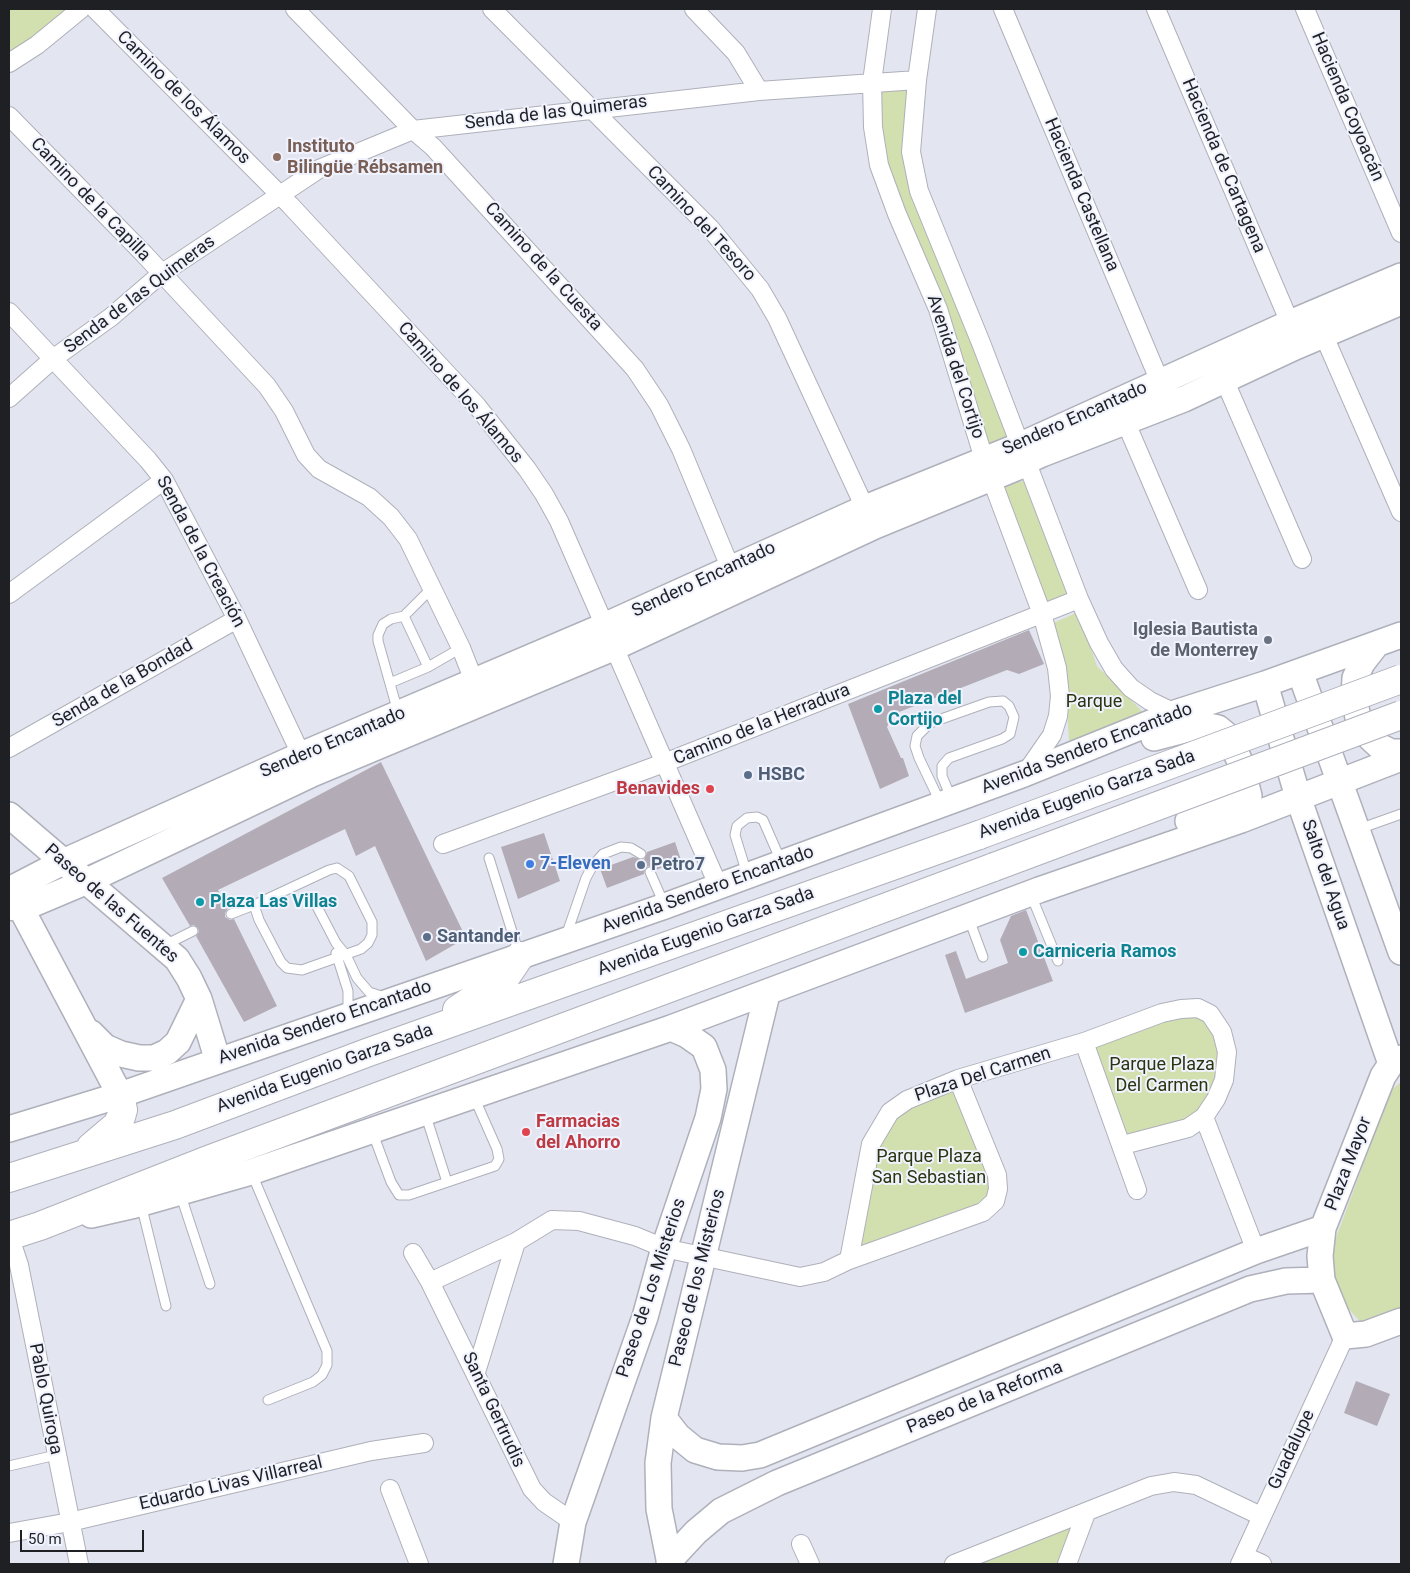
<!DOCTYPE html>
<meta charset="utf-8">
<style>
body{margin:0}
#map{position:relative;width:1410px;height:1573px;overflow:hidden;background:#e3e6f0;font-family:Roboto,sans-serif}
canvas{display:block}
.frame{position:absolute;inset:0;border:10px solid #1f2024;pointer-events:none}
.scale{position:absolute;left:20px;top:1530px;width:124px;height:22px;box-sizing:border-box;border:2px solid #1f2024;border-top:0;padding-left:6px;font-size:15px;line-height:18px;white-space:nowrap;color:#1f2024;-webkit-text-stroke:4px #f0f3fe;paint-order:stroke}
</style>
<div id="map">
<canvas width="1410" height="1573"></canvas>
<div class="frame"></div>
<div class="scale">50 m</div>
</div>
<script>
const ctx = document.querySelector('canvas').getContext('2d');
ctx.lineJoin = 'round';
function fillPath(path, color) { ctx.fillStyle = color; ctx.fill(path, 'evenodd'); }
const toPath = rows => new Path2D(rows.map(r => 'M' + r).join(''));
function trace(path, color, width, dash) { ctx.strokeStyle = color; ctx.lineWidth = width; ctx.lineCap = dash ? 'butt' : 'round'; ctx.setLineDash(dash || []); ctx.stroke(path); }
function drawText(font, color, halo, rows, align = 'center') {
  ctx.font = font + ' Roboto,sans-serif'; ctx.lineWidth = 4; ctx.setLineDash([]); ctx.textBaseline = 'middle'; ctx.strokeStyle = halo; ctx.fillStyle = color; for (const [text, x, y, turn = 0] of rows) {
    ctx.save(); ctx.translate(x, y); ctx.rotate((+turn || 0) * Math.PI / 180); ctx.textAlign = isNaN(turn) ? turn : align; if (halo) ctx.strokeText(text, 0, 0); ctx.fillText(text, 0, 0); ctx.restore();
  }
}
fillPath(toPath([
 [9,9,84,9,9,58],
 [906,86,909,97,906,134,1011,436,987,449,886,166,877,90],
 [999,480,1029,482,1070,594,1045,606],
 [1078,612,1097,666,1145,714,1069,741,1066,696,1051,624],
 [1198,1008,1227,1052,1204,1117,1123,1145,1084,1042],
 [958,1079,997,1175,995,1201,849,1260,879,1127],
 [1401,1082,1401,1319,1370,1332,1342,1302,1328,1259,1391,1090],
 [1086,1513,1067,1564,954,1564]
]), '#d2dfaf');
fillPath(toPath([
 [1029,630,1044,664,1019,674,1007,670,894,714,887,727,901,758,903,758,909,776,880,789,848,704],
 [381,762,466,938,426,961,375,846,356,856,345,829,218,890,228,908,225,913,225,917,230,920,234,919,277,1006,244,1022,196,936,199,932,198,928,194,925,190,926,162,878],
 [544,833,560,881,518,899,501,847],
 [675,842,681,860,656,870,648,866,645,869,644,874,607,888,600,869,633,857,644,860,647,852],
 [1026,910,1053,981,965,1013,945,955,956,951,966,979,1008,963,1000,940,1011,916],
 [1356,1381,1390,1394,1377,1426,1344,1413]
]), '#b3acb6');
const lane = toPath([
 [404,616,432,588],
 [390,683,428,667,461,648],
 [398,712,378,641,378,635,383,624,391,619,404,616,428,667],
 [941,804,919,758,915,746,917,736,930,723,989,702,1003,701,1009,706,1014,717,1010,734,1002,739,949,758,942,766,942,776,952,800],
 [1359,829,1401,814],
 [489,858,519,954],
 [337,868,349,876,372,922,372,935,368,943,361,949,302,970,287,968,281,962,259,920,254,905,329,870,337,868],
 [650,872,664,904],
 [747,874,735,835,737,826,747,818,757,817,763,820,781,861],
 [1031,895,1058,961],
 [313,899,336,943,346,955,357,978,369,992,384,997],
 [231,914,254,905],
 [969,919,983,957],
 [566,936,586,878,593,865,603,854,621,847,631,848,641,854],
 [165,945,193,931],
 [336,953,348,991,348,1013],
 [425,1113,447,1182],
 [372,1131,391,1182,399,1195,409,1195,495,1166,499,1159,497,1149,474,1097],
 [252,1174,327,1351,327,1365,322,1375,313,1382,268,1400],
 [180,1193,210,1284],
 [141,1204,166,1306],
 [9,1466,56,1455]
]);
const street = toPath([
 [95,9,290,205,477,406,527,469,544,494,559,521,718,885],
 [295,9,413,130,433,147,635,369,659,405,681,449,730,567],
 [492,9,710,228,760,289,777,318,865,508],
 [694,9,736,53,759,91],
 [882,9,872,82,873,127,879,165,897,214,938,309,984,459,1042,614,1057,668,1060,696,1058,716,1052,735,1025,774],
 [927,9,917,80,911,152,919,191,981,343,1079,599,1099,643,1114,669,1131,688,1150,701,1175,713],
 [1003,9,1160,382],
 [1156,9,1290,323],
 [1305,9,1401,233],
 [9,63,37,45,81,9],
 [9,116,144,254,267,386,284,411,306,455,319,469,369,497,391,517,408,539,461,648,474,681],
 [9,312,148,460,164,480,237,619,306,765],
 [1324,336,1401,512],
 [1224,379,1302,559],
 [9,398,54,358,111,317,161,274,280,195,319,169,413,130,759,91,917,80],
 [1126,423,1198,590],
 [9,594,164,480],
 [9,748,237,619],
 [443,844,664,763,1079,599],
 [1084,1042,1137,1190],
 [1204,1117,1256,1251],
 [9,1235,19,1265,79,1564],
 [413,1253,430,1282],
 [849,1260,871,1144,890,1112,907,1100,958,1079,1084,1042,1162,1013,1181,1009,1198,1008,1210,1014,1222,1032,1227,1052,1224,1080,1216,1099,1204,1117,1188,1128,1123,1145],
 [476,1372,516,1242],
 [390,1489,419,1564],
 [573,1522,544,1502,532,1489,430,1282,516,1242,552,1220,579,1221,635,1236,664,1248,800,1277,824,1272,849,1260,983,1212,995,1201,998,1189,997,1175,958,1079],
 [9,1533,70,1522,371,1451,424,1443],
 [801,1544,810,1564],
 [1244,1556,1262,1564],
 [954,1564,1151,1486,1174,1482,1196,1485,1261,1516],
 [1067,1564,1086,1513],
 [1240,1564,1345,1336]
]);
const secondary = toPath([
 [1376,645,1362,663,1355,678,1354,697,1358,718,1365,733,1379,746,1391,752,1401,752],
 [1300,672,1401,952],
 [1265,684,1298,797,1391,1064],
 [1154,738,1204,725,1218,728,1229,737,1241,764,1249,796,1247,807,1241,820],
 [9,815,177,959,189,978,199,999,218,1061],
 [1188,821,1238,801,1247,788],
 [9,890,63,862,301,755,604,626,865,508,1021,445,1290,323,1401,276],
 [14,895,120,1095],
 [9,907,21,909,85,882,312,774,613,648,875,526,1023,465,1027,461,1042,454,1184,399,1295,347,1401,302],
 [91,1033,105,1047,121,1054,139,1058,154,1058,167,1052,178,1042,199,999],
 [1401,1058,1391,1064,1383,1076,1323,1228,1320,1256,1322,1280,1345,1336,1366,1334,1401,1321],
 [9,1129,120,1095,665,906,1024,774,1175,713,1265,684,1401,635],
 [91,1215,135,1205,251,1172,671,1028,1039,890,1241,820,1401,758],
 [664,1418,678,1436,695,1450,718,1457,742,1458,760,1455,1256,1251,1323,1228],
 [669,1561,696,1532,721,1511,777,1483,1250,1289,1286,1281,1322,1280],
 [566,1564,573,1522,645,1317,664,1248,708,1118,714,1089,713,1070,704,1047,687,1035,671,1028],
 [670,1564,659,1509,658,1463,664,1418,767,994]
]);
const highway = toPath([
 [457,1010,505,978,520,956],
 [91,1147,117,1125,121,1117,123,1110,120,1095],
 [9,1178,175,1125,369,1052,979,835],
 [9,1236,40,1226,208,1160,994,867]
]);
trace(lane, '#aeb0bb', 11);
trace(street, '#aeb0bb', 20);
trace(secondary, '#aeb0bb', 28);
trace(highway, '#aeb0bb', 30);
trace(lane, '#fff', 9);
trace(street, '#fff', 18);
trace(secondary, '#fff', 25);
trace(highway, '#fff', 28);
const highwayBridge = toPath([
 [979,835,1401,679],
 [994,867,1401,715]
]);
trace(highwayBridge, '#aeb0bb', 30, []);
trace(highwayBridge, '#fff', 28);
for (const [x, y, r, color] of [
 [277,157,5,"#8d6e63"],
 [1268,640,5,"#6b7280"],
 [878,709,5,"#0f9aa8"],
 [748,775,5,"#5c6f8a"],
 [710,789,5,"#e0444e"],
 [530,864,5,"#3f7fe0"],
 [641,865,5,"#5c6f8a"],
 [200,902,5,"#0f9aa8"],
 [427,937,5,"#5c6f8a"],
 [1023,952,5,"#0f9aa8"],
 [526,1132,5,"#e0444e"]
]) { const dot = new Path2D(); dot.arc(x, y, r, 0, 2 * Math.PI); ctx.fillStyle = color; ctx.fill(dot); trace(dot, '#f0f3fe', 2); }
drawText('18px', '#1f2024', '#f0f3fe', [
 ["Camino de los Álamos",183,98,45],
 ["Hacienda Coyoacán",1347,107,67],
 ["Senda de las Quimeras",556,113,-7],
 ["Hacienda de Cartagena",1223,166,67],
 ["Hacienda Castellana",1081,195,67],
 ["Camino de la Capilla",90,200,46],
 ["Camino del Tesoro",701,224,47],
 ["Camino de la Cuesta",543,267,48],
 ["Senda de las Quimeras",140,295,-37],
 ["Avenida del Cortijo",955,367,72],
 ["Camino de los Álamos",460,393,49],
 ["Sendero Encantado",1075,419,-24],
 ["Senda de la Creación",200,552,62],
 ["Sendero Encantado",704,580,-25],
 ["Senda de la Bondad",123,684,-30],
 ["Camino de la Herradura",762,725,-22],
 ["Sendero Encantado",333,743,-23],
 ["Avenida Sendero Encantado",1087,749,-21],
 ["Avenida Eugenio Garza Sada",1087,795,-20],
 ["Salto del Agua",1325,875,71],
 ["Avenida Sendero Encantado",708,890,-20],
 ["Paseo de las Fuentes",111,904,41],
 ["Avenida Eugenio Garza Sada",706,932,-20],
 ["Avenida Sendero Encantado",325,1023,-19],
 ["Avenida Eugenio Garza Sada",325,1069,-20],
 ["Plaza Del Carmen",983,1075,-18],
 ["Plaza Mayor",1349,1164,-69],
 ["Paseo de los Misterios",698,1278,-76],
 ["Paseo de Los Misterios",652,1288,-72],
 ["Paseo de la Reforma",985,1398,-22],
 ["Pablo Quiroga",45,1399,79],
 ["Santa Gertrudis",493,1410,65],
 ["Guadalupe",1292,1450,-65],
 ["Eduardo Livas Villarreal",231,1484,-13]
]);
drawText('bold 18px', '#785e54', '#f0f3fe', [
 ["Instituto",287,147],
 ["Bilingüe Rébsamen",287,168]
], 'left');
drawText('bold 18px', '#5b616d', '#f0f3fe', [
 ["Iglesia Bautista",1258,630],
 ["de Monterrey",1258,651]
], 'right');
drawText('bold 18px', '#0d838f', '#f0f3fe', [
 ["Plaza del",888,699],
 ["Cortijo",888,720],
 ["Plaza Las Villas",210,902],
 ["Carniceria Ramos",1033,952]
], 'left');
drawText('18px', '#2c340f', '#f0f3fe', [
 ["Parque",1094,702],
 ["Parque Plaza",1162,1065],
 ["Del Carmen",1162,1086],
 ["Parque Plaza",929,1157],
 ["San Sebastian",929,1178]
]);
drawText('bold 18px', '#4e5e75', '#f0f3fe', [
 ["HSBC",758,775],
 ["Petro7",651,865],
 ["Santander",437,937]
], 'left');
drawText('bold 18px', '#be3a42', '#f0f3fe', [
 ["Benavides",700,789],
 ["Farmacias",536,1122,"left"],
 ["del Ahorro",536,1143,"left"]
], 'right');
drawText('bold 18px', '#366cbe', '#f0f3fe', [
 ["7-Eleven",540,864]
], 'left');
</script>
